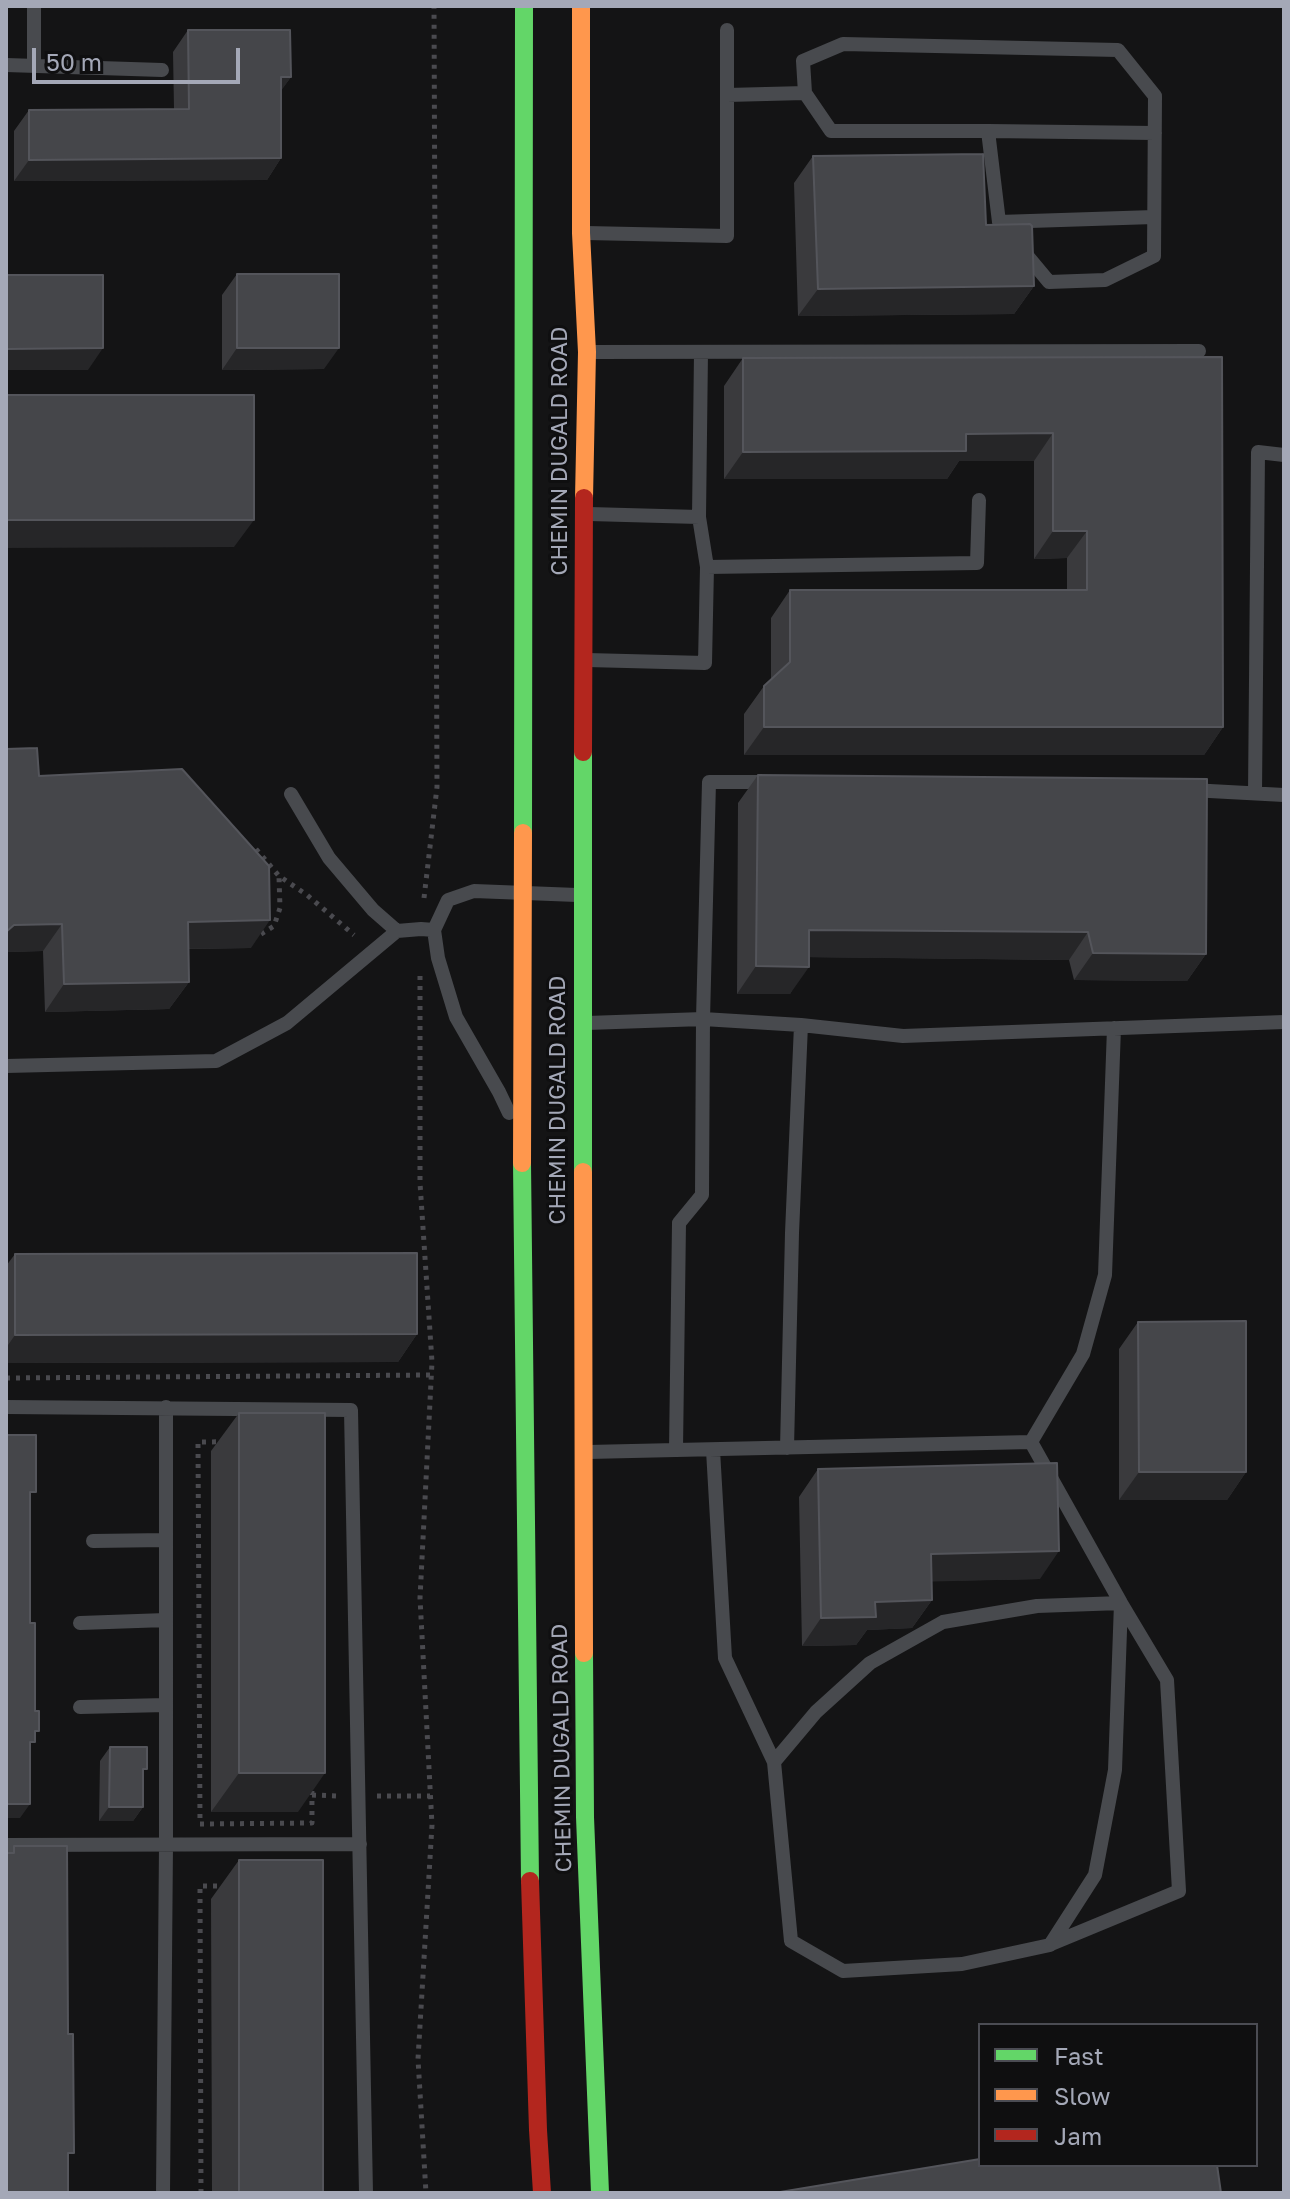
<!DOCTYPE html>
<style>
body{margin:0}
#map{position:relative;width:1290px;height:2199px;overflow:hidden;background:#141415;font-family:"Golos Text",sans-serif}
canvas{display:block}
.frame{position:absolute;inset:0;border:8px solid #a4a8b7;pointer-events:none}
.legend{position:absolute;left:978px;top:2023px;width:280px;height:144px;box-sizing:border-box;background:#0f0f10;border:2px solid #4b4c53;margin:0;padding:10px 14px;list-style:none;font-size:24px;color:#a4a8b7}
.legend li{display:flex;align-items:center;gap:16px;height:40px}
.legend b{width:40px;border:2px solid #4b4c53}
.scale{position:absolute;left:32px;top:48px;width:208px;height:36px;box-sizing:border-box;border:4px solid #a4a8b7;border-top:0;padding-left:10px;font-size:24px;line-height:28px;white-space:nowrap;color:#a4a8b7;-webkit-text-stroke:6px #0f0f10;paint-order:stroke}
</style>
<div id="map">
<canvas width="1290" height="2199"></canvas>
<div class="frame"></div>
<ul class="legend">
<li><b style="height:10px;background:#63d668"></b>Fast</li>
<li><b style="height:10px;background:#ff974d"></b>Slow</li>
<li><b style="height:10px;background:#b3261e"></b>Jam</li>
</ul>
<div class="scale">50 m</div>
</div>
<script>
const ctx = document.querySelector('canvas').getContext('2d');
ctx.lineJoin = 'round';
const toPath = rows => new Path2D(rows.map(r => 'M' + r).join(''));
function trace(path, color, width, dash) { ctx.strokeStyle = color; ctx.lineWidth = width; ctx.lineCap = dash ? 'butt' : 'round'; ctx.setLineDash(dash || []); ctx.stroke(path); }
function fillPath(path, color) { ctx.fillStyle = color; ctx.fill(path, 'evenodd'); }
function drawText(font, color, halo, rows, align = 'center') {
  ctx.font = font + ' "Golos Text",sans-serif'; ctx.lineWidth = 6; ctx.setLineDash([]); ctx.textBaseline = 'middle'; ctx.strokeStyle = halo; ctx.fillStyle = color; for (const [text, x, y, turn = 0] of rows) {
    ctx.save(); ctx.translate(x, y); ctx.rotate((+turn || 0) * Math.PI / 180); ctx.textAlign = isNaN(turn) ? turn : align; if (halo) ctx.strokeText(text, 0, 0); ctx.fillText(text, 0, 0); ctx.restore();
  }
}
trace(toPath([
 [256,849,279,876,307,895,354,935],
 [424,898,437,787,434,6],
 [261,934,274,926,280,908,279,877],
 [420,976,420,1183,432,1362,420,1598,432,1825,418,2059,426,2193],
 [6,1378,431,1375],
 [311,1441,312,1823,200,1824,198,1442,311,1441],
 [312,1795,339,1796],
 [377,1796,430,1796],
 [201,2193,200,1886,225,1886]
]), '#4a4a4f', 5, [4, 6]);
trace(toPath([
 [34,6,34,66],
 [6,65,162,70],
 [805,93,831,131,988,131],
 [727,95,805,93,803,61,843,44,1118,50,1155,96,1154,256,1105,280,1049,282,999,222,988,131,1155,133],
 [999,222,1154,217],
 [586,233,727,236,727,30],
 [592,352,1199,351],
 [589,514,699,517,701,352],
 [699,517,707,567],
 [587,660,705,663,707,567,977,563,979,500],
 [769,782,709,782,703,1019,801,1025,903,1036,1284,1022],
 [1191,790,1284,795],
 [1255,793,1258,452,1284,455],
 [291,794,329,858,373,910,397,931],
 [587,1023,703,1019,702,1195,679,1223,676,1450,588,1452],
 [6,1066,216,1061,287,1023,397,931,421,929,434,930],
 [509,1113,499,1092,456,1017,438,958,434,930,448,900,474,891,577,895],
 [6,1407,351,1410,366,2193],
 [1031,1442,1121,1603,1167,1680,1179,1891,1051,1944],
 [787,1448,792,1233,801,1025],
 [676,1450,1031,1442,1083,1354,1105,1275,1114,1028],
 [713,1450,725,1658,774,1762,791,1941,843,1971,962,1964,1050,1945,1095,1875,1115,1770,1121,1603,1037,1606,943,1622,870,1663,816,1712,774,1762],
 [93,1541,166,1540],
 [80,1623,166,1620],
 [80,1707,166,1705],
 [6,1845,360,1844],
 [163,2193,166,1845,166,1407]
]), '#484a4e', 14);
trace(toPath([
 [583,752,583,1172],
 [523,833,524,6],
 [522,1163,530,1881],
 [584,1653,585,1817,600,2193]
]), '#63d668', 18);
trace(toPath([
 [581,6,581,233,587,352,584,498],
 [522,1163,523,833],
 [583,1172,584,1653]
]), '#ff974d', 18);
trace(toPath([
 [583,752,584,498],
 [530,1881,538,2130,542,2193]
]), '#b3261e', 18);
fillPath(toPath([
 [188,30,291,77,281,90,281,158,267,180,14,181,14,131,29,110,174,109,173,52],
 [813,156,986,225,1034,286,1014,314,798,316,794,183],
 [237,274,324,369,222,370,222,295],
 [1222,357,1223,727,1204,755,744,755,744,714,764,686,771,679,771,618,790,590,1067,590,1067,558,1034,559,1034,461,959,461,947,479,724,479,724,386,743,358],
 [6,749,39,776,251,948,188,949,189,982,169,1009,45,1012,43,951,6,952],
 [758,775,1206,954,1187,981,1074,980,1069,960,809,957,790,994,737,994,738,803],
 [15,1254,417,1334,398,1362,6,1363,6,1266],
 [1138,1322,1246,1472,1227,1500,1119,1500,1119,1349],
 [239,1413,298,1812,211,1812,211,1451],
 [818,1469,1040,1579,931,1581,932,1600,912,1628,867,1630,856,1645,802,1646,799,1497],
 [110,1747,143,1776,143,1807,133,1821,99,1821,100,1761],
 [239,1860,323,2193,212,2193,211,1899]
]), '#3a3a3d');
fillPath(toPath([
 [281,77,291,77,276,98],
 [281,158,267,180,14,181,29,160],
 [1034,286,1014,314,798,316,818,289],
 [103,348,88,370,6,370,6,349],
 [237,348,339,348,324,369,222,370],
 [1053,433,1034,461,959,461,947,479,724,479,743,452,966,434],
 [6,520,254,520,234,547,6,548],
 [1053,531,1087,531,1067,558,1034,559],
 [764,727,1223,727,1204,755,744,755],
 [270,920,251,948,169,949,188,922],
 [62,924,43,951,6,952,6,932,14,925],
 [809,930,1088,932,1069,960,790,957],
 [1093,953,1206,954,1187,981,1074,980],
 [756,966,809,967,790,994,737,994],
 [189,982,169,1009,45,1012,64,984],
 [417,1334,398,1362,6,1363,6,1348,15,1335],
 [1139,1472,1246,1472,1227,1500,1119,1500],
 [1059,1551,1040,1579,912,1582,931,1554],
 [932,1600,912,1628,867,1630,856,1645,802,1646,821,1618,875,1602],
 [239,1773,325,1773,298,1812,211,1812],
 [6,1804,30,1804,20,1818,6,1818],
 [109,1807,143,1807,133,1821,99,1821]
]), '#262628');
const building = toPath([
 [188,30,290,30,291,77,281,77,281,158,29,160,29,110,189,109,188,30],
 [983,154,986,225,1030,224,1032,226,1034,286,818,289,813,156,983,154],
 [237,274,339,274,339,348,237,348,237,274],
 [6,275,103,275,103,348,6,349,6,275],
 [1222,357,1223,727,764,727,764,686,790,662,790,590,1087,590,1087,531,1053,531,1053,433,966,434,966,451,743,452,743,358,1222,357],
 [6,395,254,395,254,520,6,520,6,395],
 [37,748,39,776,182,769,269,866,270,920,188,922,189,982,64,984,62,924,14,925,6,932,6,749,37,748],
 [758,775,1207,779,1206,954,1093,953,1088,932,809,930,809,967,756,966,758,775],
 [417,1253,417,1334,15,1335,15,1254,417,1253],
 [1246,1321,1246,1472,1139,1472,1138,1322,1246,1321],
 [239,1413,325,1413,325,1773,239,1773,239,1413],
 [6,1435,36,1435,36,1492,30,1492,30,1623,35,1623,35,1711,39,1711,39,1731,35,1731,35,1742,30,1742,30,1804,6,1804,6,1435],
 [1057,1463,1059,1551,931,1554,932,1600,875,1602,876,1617,821,1618,818,1469,1057,1463],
 [110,1747,147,1747,147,1769,143,1769,143,1807,109,1807,110,1747],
 [14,1846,67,1846,68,2034,73,2034,74,2153,68,2153,68,2193,6,2193,6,1853,14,1853,14,1846],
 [239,1860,323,1860,323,2193,239,2193,239,1860],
 [980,2159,980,2165,1217,2165,1221,2193,774,2193,980,2159]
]);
fillPath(building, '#45464a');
trace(building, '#54555b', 2);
drawText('22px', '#a4a8b7', '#0f0f10', [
 ["CHEMIN DUGALD ROAD",560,451,-90],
 ["CHEMIN DUGALD ROAD",558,1100,-90],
 ["CHEMIN DUGALD ROAD",562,1748,-91]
]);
</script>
